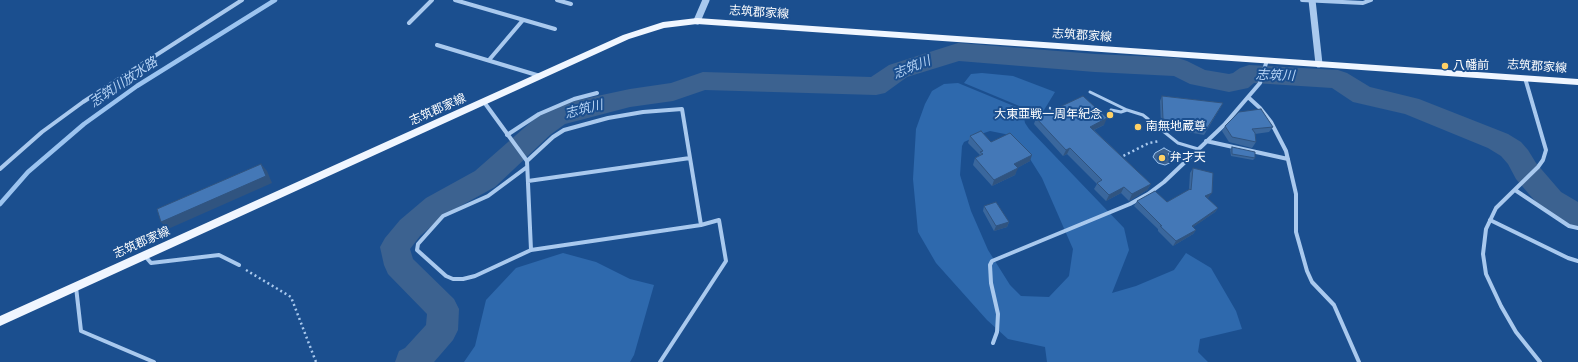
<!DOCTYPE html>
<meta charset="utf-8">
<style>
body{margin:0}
canvas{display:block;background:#1b4f8f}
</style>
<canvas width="1578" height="362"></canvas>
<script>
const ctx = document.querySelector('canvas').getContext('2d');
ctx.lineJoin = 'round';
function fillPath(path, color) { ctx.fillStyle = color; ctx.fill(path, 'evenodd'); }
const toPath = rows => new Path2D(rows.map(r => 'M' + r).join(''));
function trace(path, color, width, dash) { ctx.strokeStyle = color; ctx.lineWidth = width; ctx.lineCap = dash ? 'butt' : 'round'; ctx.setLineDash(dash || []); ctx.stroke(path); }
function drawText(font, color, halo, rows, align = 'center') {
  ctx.font = font + ' "DejaVu Sans","Noto Sans JP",sans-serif'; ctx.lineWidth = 4; ctx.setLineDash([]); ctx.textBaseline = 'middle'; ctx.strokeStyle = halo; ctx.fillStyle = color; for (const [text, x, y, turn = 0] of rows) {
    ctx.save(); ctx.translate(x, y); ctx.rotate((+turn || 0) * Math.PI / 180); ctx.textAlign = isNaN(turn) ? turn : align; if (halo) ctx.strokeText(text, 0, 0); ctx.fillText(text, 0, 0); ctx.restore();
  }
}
fillPath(toPath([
 [982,73,1013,76,1055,92,1041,115,964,83,971,74],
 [958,83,1021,109,1023,113,1025,123,1029,129,1124,228,1129,250,1112,293,1136,286,1174,270,1186,253,1211,268,1236,311,1242,329,1200,339,1198,352,1208,362,1047,362,1045,347,1008,339,987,320,936,263,918,232,913,179,916,129,925,104,932,91,944,84],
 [990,131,1005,134,1010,137,1030,159,1042,178,1073,249,1069,276,1049,297,1021,296,1010,285,988,250,971,211,960,175,962,146,964,142,984,133],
 [563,253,596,262,630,279,654,285,634,355,630,362,464,362,475,346,486,300,516,268]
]), '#2e69ad');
const water = toPath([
 [1164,148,1178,156,1176,160,1165,165,1158,163,1153,157,1155,153,1164,148]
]);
fillPath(water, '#3c6290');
trace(water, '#9cc4f0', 1);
trace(toPath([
 [0,204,28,172,84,124,137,86,275,0]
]), '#9cc4f0', 4.5);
fillPath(toPath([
 [958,43,1095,54,1178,58,1187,61,1205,70,1229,74,1233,73,1240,68,1249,65,1338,70,1347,73,1370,87,1419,99,1508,134,1521,142,1528,150,1536,163,1561,192,1578,202,1578,228,1568,224,1541,208,1516,179,1508,164,1501,156,1488,148,1405,114,1353,102,1332,88,1254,83,1248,88,1229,92,1190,84,1174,76,1095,72,959,61,907,77,885,93,876,95,705,90,673,101,630,107,565,124,550,135,495,187,446,214,420,236,410,249,413,259,454,299,459,309,458,330,453,340,434,362,395,362,399,351,405,348,426,325,427,314,388,274,384,265,380,247,385,238,400,220,426,198,475,171,532,121,547,110,569,102,630,89,671,83,703,72,871,77,889,65,958,43]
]), '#3c6290');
trace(toPath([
 [1049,108,1058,109],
 [1164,157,1173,152],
 [1119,158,1149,143,1160,141],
 [246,270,291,297,316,362]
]), '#a9c9ee', 2.5, [2, 3]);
trace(toPath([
 [1090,92,1127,110,1143,115,1178,143,1198,149],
 [1111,110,1121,112,1127,110]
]), '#a9c9ee', 3);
trace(toPath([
 [455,0,555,29],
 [557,0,571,4],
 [1302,0,1363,3,1371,0],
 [409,23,432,0],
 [437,45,540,76],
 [489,60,523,20],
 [1525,78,1546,150,1543,160,1538,167,1496,208,1486,229,1483,254,1486,274,1501,306,1516,332,1540,362],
 [1248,97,1260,83,1267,60],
 [484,102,527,161,531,250],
 [507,135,539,114,574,99,597,93],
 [1206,141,1288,159],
 [527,161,553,137,564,130,608,118,643,112,682,109,701,225,531,250,475,276,463,279,453,279,446,276,417,250,418,244,443,216,488,196,527,167],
 [0,169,42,132,83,102,242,0],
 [528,181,690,158],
 [1515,190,1569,226,1578,228],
 [1490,220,1568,258,1578,261],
 [145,256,151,263,219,255,239,265],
 [76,287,81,331,154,362],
 [993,343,997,332,998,314,991,283,990,265,992,261,1130,204,1148,194,1164,182,1224,125,1248,97,1260,108,1271,122,1286,151,1296,194,1296,232,1307,271,1312,282,1334,305,1359,362],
 [660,362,726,261,719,220,701,225]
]), '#a9c9ee', 4);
trace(toPath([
 [1312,0,1319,64],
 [697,21,706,0]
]), '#a9c9ee', 7);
fillPath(toPath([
 [697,18,1578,79,1578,85,697,24,664,28,629,39,0,326,0,316,623,35,663,22,697,18]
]), '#f0f6ff');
fillPath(toPath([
 [1162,96,1223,103,1204,135,1182,131,1182,129,1166,127,1165,124,1161,124,1160,101],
 [1036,118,1104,125,1094,130,1151,184,1147,190,1129,201,1121,193,1106,201,1094,189,1097,184,1067,154,1063,156,1034,124],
 [1225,126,1273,127,1269,132,1255,134,1256,142,1252,148,1229,142,1222,131],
 [970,136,991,142,1030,161,1017,168,1015,175,992,186,973,165,975,158,980,155,968,143],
 [1232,147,1255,158,1253,160,1231,156,1230,150],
 [1193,168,1209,197,1207,198,1218,208,1215,212,1193,227,1196,230,1193,234,1173,246,1158,231,1158,229,1134,206,1137,201,1167,202,1189,190,1190,173],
 [984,206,1009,222,1007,227,994,231,983,211]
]), '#3a679d');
fillPath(toPath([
 [1107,118,1104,125,1087,133,1090,127],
 [1070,148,1067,154,1063,156,1066,150],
 [1032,155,1030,161,1012,171,1014,164],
 [261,164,267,171,272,183,168,229,161,222],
 [1018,168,1015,175,992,186,994,180],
 [1151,184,1147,190,1129,201,1132,194],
 [1124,187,1121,193,1106,201,1109,195],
 [1212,193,1209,197,1202,201,1205,196],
 [1218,208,1215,212,1189,230,1192,226],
 [1009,222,1007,227,994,231,996,226],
 [1196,230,1193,234,1173,246,1176,241]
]), '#305480');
const building = toPath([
 [1083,96,1107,118,1090,127,1151,184,1132,194,1124,187,1109,195,1097,183,1102,180,1070,148,1066,150,1036,118,1083,96],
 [1162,96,1223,103,1206,130,1185,127,1185,125,1168,123,1168,120,1163,119,1162,96],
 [1261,109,1273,127,1252,129,1255,133,1256,142,1232,137,1225,126,1239,112,1261,109],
 [981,131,991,142,1010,133,1032,155,1014,164,1018,168,994,180,975,158,983,154,980,152,983,151,970,136,981,131],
 [1232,147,1255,152,1255,158,1232,154,1232,147],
 [261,164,266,176,161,222,157,209,261,164],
 [1193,168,1213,173,1212,193,1205,196,1218,208,1192,226,1196,230,1176,241,1160,226,1162,226,1137,201,1155,191,1167,202,1190,189,1191,190,1193,168],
 [996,202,1009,222,996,226,984,206,996,202]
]);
fillPath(building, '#4478b7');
trace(building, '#305480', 1);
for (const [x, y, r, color] of [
 [1445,66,4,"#ffd166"],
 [1110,115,4,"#ffd166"],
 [1138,127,4,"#ffd166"],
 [1162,158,4,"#ffd166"]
]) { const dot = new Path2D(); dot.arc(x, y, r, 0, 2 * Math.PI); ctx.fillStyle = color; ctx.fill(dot); trace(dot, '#1b4f8f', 1.5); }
drawText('12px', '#fff', '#1b4f8f', [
 ["志筑郡家線",759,13,4],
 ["志筑郡家線",1082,36,4],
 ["志筑郡家線",1537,67,4],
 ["志筑郡家線",438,110,-24],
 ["志筑郡家線",142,243,-24]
]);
drawText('12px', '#fff', '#1b4f8f', [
 ["八幡前",1453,66],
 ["大東亜戦一周年紀念",1102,115,"right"],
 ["南無地蔵尊",1146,127],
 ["弁才天",1170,158]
], 'left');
drawText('italic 13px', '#b5d3f5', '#1b4f8f', [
 ["志筑川",912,68,-22],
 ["志筑川",1275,76,2],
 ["志筑川放水路",124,83,-34],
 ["志筑川",584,110,-14]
]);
</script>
